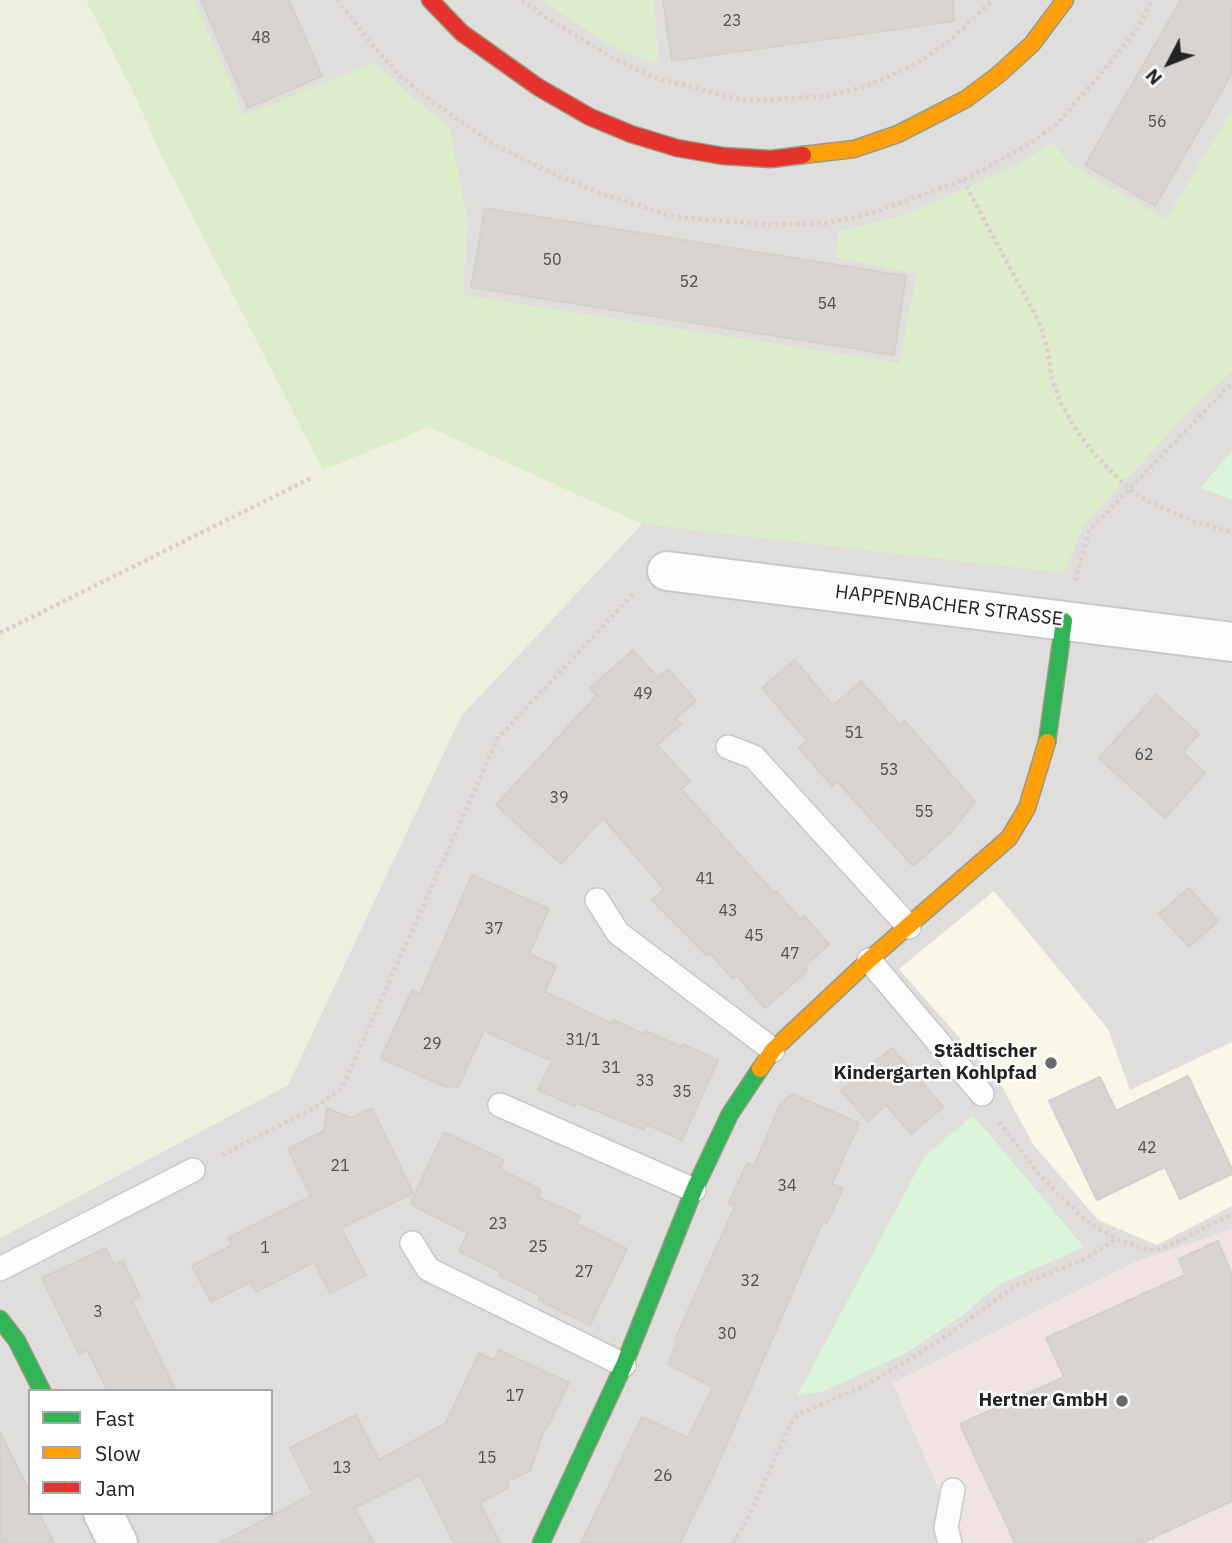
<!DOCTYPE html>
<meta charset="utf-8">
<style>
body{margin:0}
#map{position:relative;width:1232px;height:1543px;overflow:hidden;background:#f0eeeb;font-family:"IBM Plex Sans",sans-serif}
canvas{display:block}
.legend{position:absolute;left:28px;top:1389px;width:245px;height:126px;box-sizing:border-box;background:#fff;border:2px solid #a7a7a7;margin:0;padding:9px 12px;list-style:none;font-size:21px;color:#222}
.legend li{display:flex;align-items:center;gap:14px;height:35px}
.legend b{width:35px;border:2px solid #a7a7a7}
.north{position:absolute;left:1134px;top:28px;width:70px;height:70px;-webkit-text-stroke:5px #fff;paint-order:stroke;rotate:228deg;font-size:19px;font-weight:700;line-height:28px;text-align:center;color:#222}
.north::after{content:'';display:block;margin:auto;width:24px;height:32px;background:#222;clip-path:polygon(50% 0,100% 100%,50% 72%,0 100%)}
</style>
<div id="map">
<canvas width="1232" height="1543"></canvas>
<ul class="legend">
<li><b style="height:9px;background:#30b455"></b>Fast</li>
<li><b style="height:9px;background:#ff9f0a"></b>Slow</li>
<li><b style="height:9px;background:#e5322d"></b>Jam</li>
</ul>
<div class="north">N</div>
</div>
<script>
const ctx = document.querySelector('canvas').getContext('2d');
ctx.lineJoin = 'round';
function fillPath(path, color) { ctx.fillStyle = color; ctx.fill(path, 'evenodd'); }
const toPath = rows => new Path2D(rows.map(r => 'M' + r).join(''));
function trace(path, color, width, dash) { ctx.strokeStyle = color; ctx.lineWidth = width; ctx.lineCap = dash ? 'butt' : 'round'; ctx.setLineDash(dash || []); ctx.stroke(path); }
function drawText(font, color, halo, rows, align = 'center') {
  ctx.font = font + ' "IBM Plex Sans",sans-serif'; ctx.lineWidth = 5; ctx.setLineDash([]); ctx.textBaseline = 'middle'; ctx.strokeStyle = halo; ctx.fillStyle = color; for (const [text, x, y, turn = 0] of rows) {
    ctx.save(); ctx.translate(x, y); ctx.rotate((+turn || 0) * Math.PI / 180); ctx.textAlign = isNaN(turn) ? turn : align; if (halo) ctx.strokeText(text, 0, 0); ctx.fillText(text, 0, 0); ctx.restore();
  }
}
fillPath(toPath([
 [86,0,1232,0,1232,1229,1133,1263,893,1383,962,1543,0,1543,0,1238,288,1085,461,716,642,524],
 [30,1391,271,1391,271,1513,30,1513]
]), '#dfdedc');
fillPath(toPath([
 [1232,1229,1232,1543,962,1543,893,1383,1133,1263]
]), '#f1e3e1');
fillPath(toPath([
 [994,891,1108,1029,1130,1090,1232,1042,1232,1206,1157,1245,1098,1220,1033,1144,1001,1085,899,969]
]), '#f8f7e8');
fillPath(toPath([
 [0,0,86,0,137,100,158,149,323,470,429,426,642,524,461,716,288,1085,0,1238]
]), '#efefdf');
fillPath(toPath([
 [86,0,194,0,244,115,375,62,413,98,449,126,468,222,463,295,899,363,917,274,834,257,840,231,897,217,923,207,1014,166,1052,143,1073,166,1166,219,1232,110,1232,372,1198,402,1084,525,1064,573,642,524,429,427,323,470,158,149,137,100],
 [541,0,654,0,658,59,654,64,609,45]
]), '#ddeccb');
fillPath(toPath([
 [1232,451,1232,500,1200,488],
 [973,1115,1084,1247,1000,1284,959,1318,908,1352,824,1391,797,1396,924,1157]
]), '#daf5da');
fillPath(toPath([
 [356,0,403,0,438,35,411,62,393,47],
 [1105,0,1138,0,1098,60,1049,108,1017,134,981,157,966,130,1002,107,1052,62],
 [960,43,976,66,934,94,878,118,842,128,803,133,727,134,684,126,650,117,662,87,693,98,728,105,760,108,831,104,857,98,914,72],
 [500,93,585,143,681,176,741,181,815,182,899,163,911,190,884,199,822,212,746,212,671,202,577,168,532,147,485,120],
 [1029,879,1157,1033,1232,999,1232,1027,1134,1070,1112,1025,1008,899]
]), '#e0dfde');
const building = toPath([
 [201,0,289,0,322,76,248,108,201,0],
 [663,0,953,0,954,21,672,61,663,0],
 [1181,0,1232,0,1232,73,1155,206,1085,165,1181,0],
 [485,208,906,276,894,355,471,287,485,208],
 [633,650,658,678,668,669,696,701,675,719,681,724,657,745,690,781,681,789,774,893,776,891,800,919,804,916,829,944,807,964,806,972,765,1008,737,976,733,979,710,953,707,956,652,900,664,889,603,818,561,864,496,805,597,695,590,688,633,650],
 [795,660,833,706,861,681,900,725,905,721,975,802,950,833,913,866,837,781,832,786,799,748,807,741,762,688,795,660],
 [1156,695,1199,734,1183,752,1205,773,1165,818,1099,758,1156,695],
 [472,875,549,909,529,954,556,966,545,992,613,1024,613,1020,644,1034,646,1031,681,1047,682,1044,718,1060,682,1140,646,1124,644,1130,577,1103,575,1106,538,1090,552,1061,484,1031,458,1087,444,1086,381,1058,412,990,420,994,472,875],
 [1189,888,1218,921,1189,947,1159,914,1189,888],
 [892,1048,943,1107,911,1134,886,1105,868,1121,841,1091,892,1048],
 [1188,1076,1232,1169,1232,1174,1180,1199,1165,1167,1097,1200,1049,1101,1100,1077,1116,1111,1188,1076],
 [792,1094,859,1123,832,1184,843,1188,827,1223,823,1221,715,1471,680,1543,581,1543,642,1417,688,1438,713,1387,668,1364,678,1341,675,1340,735,1206,729,1203,747,1163,754,1166,781,1103,792,1094],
 [327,1108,351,1118,372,1108,413,1193,341,1228,366,1275,330,1293,314,1262,256,1292,250,1282,211,1302,192,1266,232,1245,228,1238,311,1196,288,1149,324,1131,327,1108],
 [444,1132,504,1160,500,1169,541,1190,538,1197,580,1216,576,1223,627,1249,590,1325,538,1300,540,1296,499,1275,501,1272,459,1251,468,1233,410,1204,444,1132],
 [1218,1241,1232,1274,1232,1501,1142,1543,1015,1543,960,1424,1064,1377,1046,1338,1185,1275,1179,1259,1218,1241],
 [106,1248,114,1265,123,1261,140,1297,132,1301,176,1391,108,1391,87,1350,79,1354,42,1278,106,1248],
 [499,1350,569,1383,547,1428,545,1427,530,1471,507,1481,509,1487,480,1503,500,1543,454,1543,420,1475,354,1508,374,1543,220,1543,313,1494,290,1448,356,1415,379,1460,446,1423,479,1353,494,1360,499,1350],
 [0,1432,30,1493,30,1513,39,1513,54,1543,0,1543,0,1432]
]);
fillPath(building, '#d7d4d2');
trace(building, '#d3d0cc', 2);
const lane = toPath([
 [728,747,754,757,909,927],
 [597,900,618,933,773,1050],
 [869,960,982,1094],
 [500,1105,694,1190],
 [412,1243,428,1269,624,1365],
 [0,1269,193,1170],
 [950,1543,946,1528,953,1490]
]);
const street = toPath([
 [667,571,1232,642],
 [103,1513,118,1543]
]);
const fast = toPath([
 [1047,742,1064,621],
 [0,1319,17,1341,42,1391],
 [541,1543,624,1365,694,1190,730,1114,760,1069]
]);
const slow = toPath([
 [803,155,854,149,898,134,966,99,998,75,1032,44,1065,0],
 [760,1069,773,1050,869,960,1009,838,1027,808,1047,742]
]);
const jam = toPath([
 [430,0,462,33,538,87,590,117,631,134,677,148,723,156,771,159,803,155]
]);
trace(lane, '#c9c8c7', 26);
trace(street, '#c9c8c7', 42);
trace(fast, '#999a82', 19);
trace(slow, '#999a82', 19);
trace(jam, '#999a82', 19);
trace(toPath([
 [337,0,374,47,400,76,434,103,493,144,556,175,600,193,675,217,775,225,828,223,872,213,963,180,1023,148,1056,125,1099,76,1137,29,1152,0],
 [522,0,547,18,613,58,652,77,747,101,827,96,867,86,912,66,948,42,993,0],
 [963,180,1040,324,1047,348,1052,379,1061,404,1075,428,1094,454,1128,488,1149,502,1195,522,1232,532],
 [1075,581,1089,531,1232,383],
 [0,633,313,477],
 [999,1122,1038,1173,1061,1197,1090,1224,1117,1239,1147,1250,1156,1250,1169,1246,1232,1214],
 [222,1155,314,1108,339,1090,346,1079,498,738,634,593],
 [733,1543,747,1520,792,1421,799,1414,866,1385,907,1361,949,1334,1015,1286,1081,1261,1117,1239]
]), '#dccecd', 4.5, [3.5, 3.5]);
trace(lane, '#fdfcfc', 23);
trace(street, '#fdfcfc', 38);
trace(fast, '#30b455', 16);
trace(slow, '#ff9f0a', 16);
trace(jam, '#e5322d', 16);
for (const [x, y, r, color] of [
 [1051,1063,7,"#6a6968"],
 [1122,1401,7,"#6a6968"]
]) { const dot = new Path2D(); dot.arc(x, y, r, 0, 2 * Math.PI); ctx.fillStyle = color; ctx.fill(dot); trace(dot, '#fff', 2.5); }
drawText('16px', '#4f4e4e', null, [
 ["23",732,21],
 ["48",261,38],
 ["56",1157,122],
 ["50",552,260],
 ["52",689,282],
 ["54",827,304],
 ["49",643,694],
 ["51",854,733],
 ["62",1144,755],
 ["53",889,770],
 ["39",559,798],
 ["55",924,812],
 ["41",705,879],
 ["43",728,911],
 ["37",494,929],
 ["45",754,936],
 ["47",790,954],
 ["31/1",583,1040],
 ["29",432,1044],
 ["31",611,1068],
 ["33",645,1081],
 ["35",682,1092],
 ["42",1147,1148],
 ["21",340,1166],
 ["34",787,1186],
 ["23",498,1224],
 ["25",538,1247],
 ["1",265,1248],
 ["27",584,1272],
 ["32",750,1281],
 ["3",98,1312],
 ["30",727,1334],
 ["17",515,1396],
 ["15",487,1458],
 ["13",342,1468],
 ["26",663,1476]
]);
drawText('19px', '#222', '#fff', [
 ["HAPPENBACHER STRASSE",949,606,7]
]);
drawText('bold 19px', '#222', '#fff', [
 ["Städtischer",1037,1052],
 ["Kindergarten Kohlpfad",1037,1074],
 ["Hertner GmbH",1108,1401]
], 'right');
</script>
